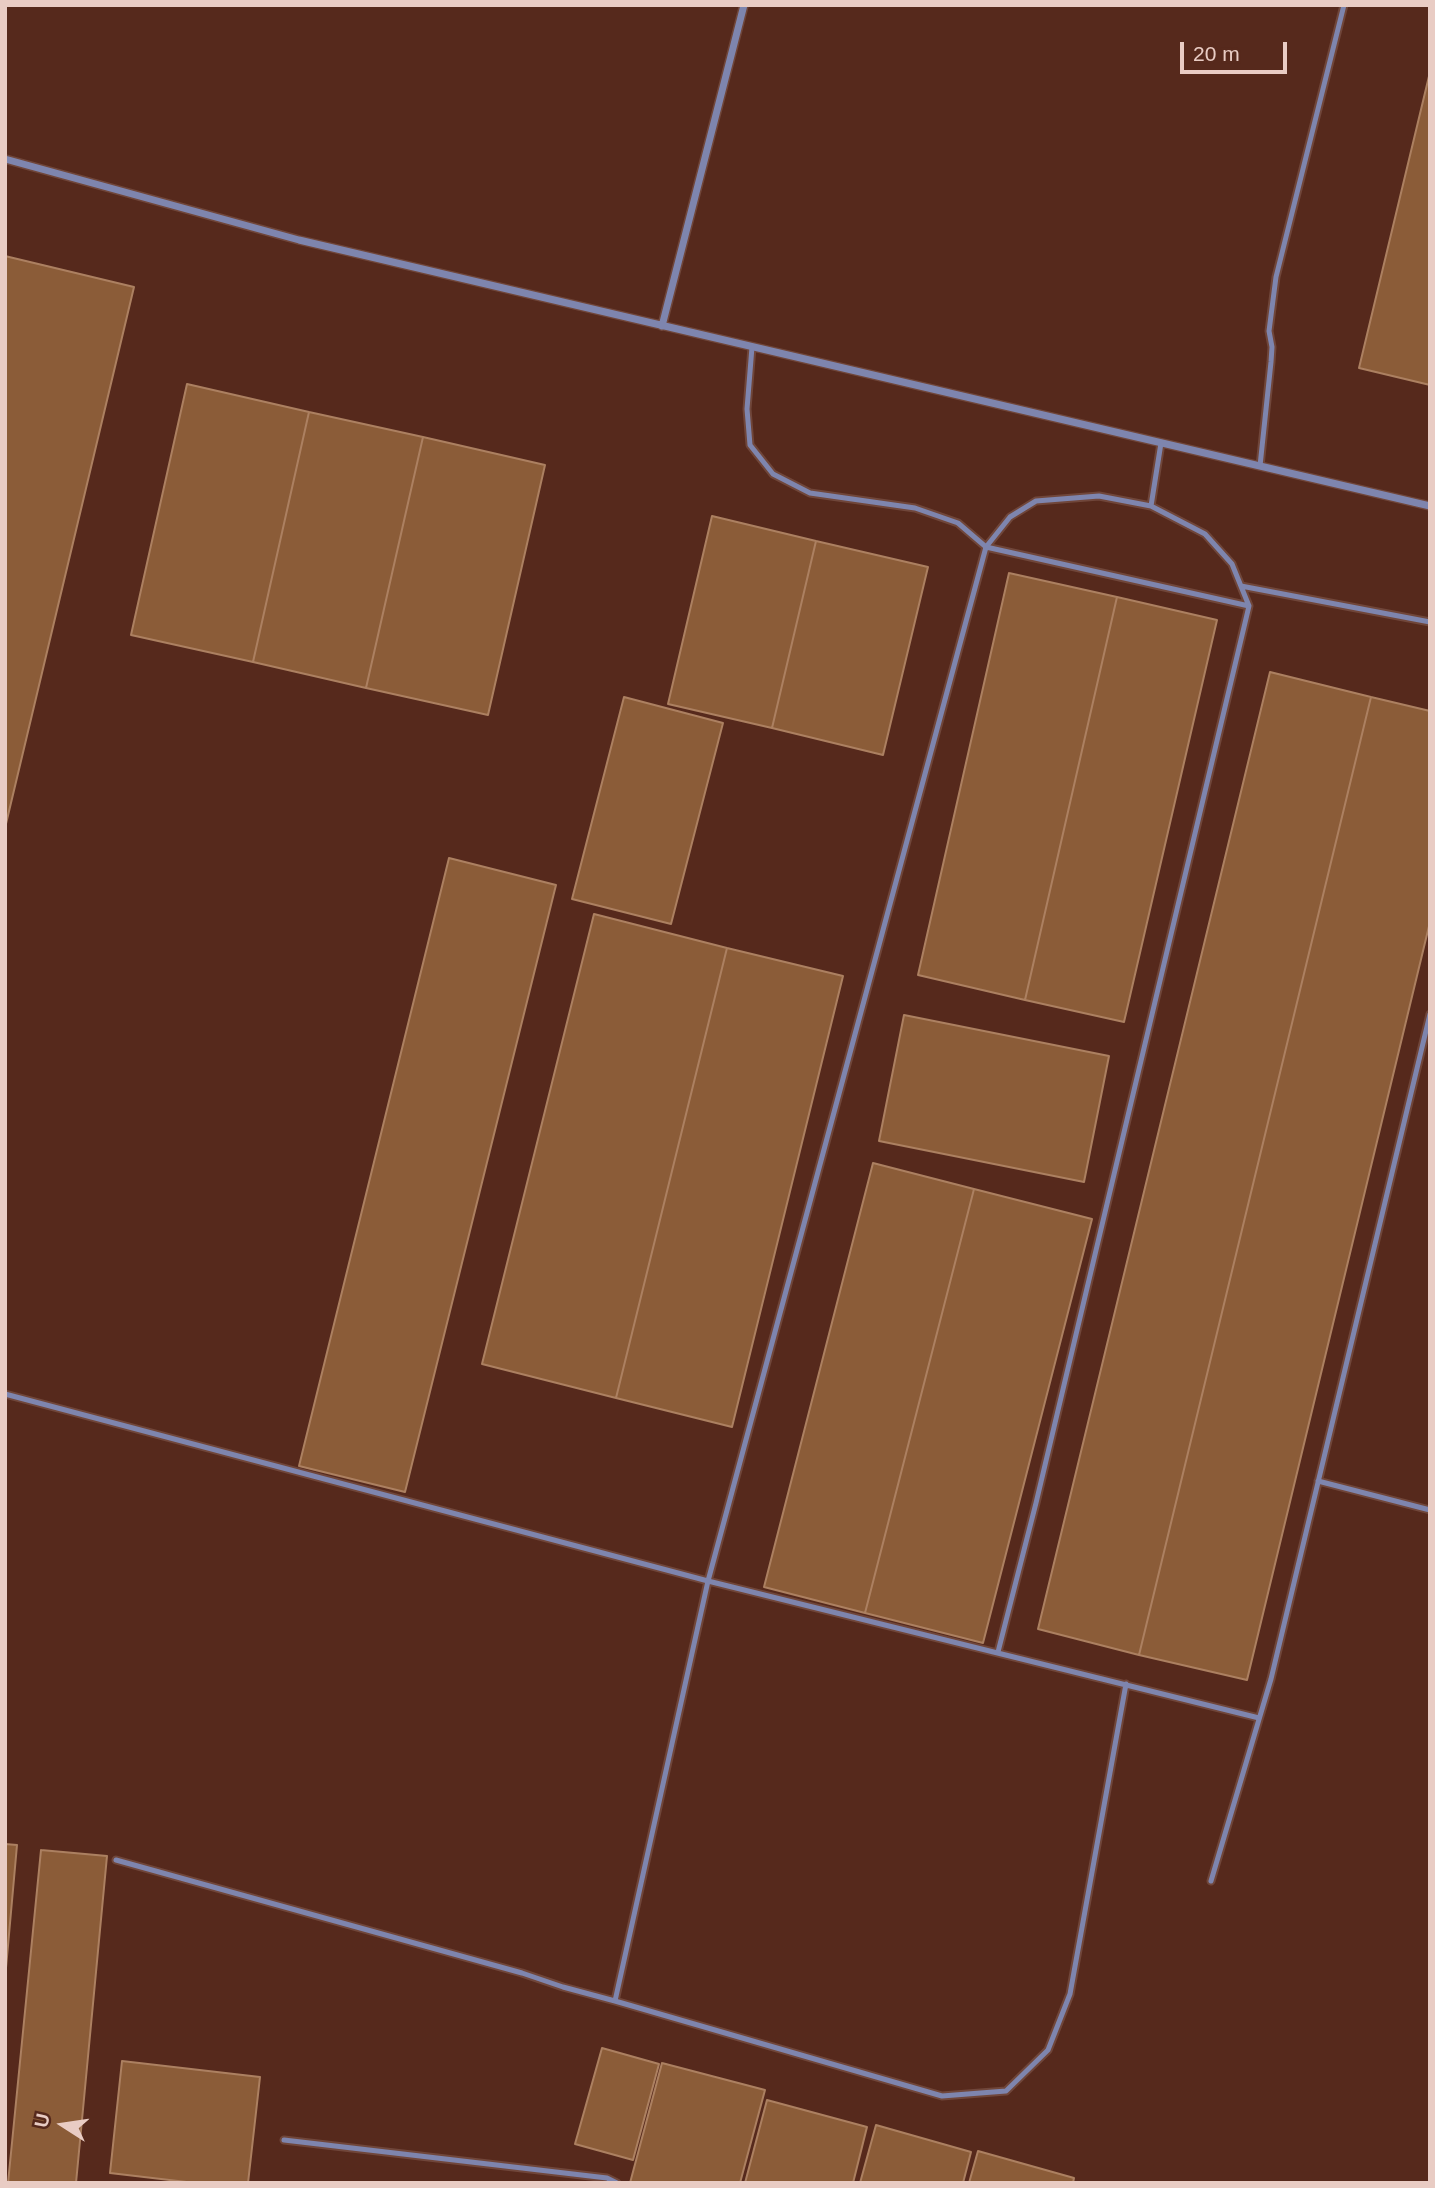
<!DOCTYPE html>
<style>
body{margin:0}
#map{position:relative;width:1435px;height:2188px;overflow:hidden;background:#56291c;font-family:Arial,sans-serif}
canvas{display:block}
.frame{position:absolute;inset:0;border:7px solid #e9ccc4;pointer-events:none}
.north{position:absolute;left:28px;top:2090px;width:70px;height:70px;-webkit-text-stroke:5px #56291c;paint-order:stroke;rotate:282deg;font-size:19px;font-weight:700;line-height:28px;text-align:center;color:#e9ccc4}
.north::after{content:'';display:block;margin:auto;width:24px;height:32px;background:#e9ccc4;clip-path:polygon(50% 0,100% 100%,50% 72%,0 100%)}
.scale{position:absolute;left:1180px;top:42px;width:107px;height:32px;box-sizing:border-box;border:4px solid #e9ccc4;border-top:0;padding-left:9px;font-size:21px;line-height:24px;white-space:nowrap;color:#e9ccc4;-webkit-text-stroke:5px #56291c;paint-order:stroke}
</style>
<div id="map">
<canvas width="1435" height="2188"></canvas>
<div class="frame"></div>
<div class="north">U</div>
<div class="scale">20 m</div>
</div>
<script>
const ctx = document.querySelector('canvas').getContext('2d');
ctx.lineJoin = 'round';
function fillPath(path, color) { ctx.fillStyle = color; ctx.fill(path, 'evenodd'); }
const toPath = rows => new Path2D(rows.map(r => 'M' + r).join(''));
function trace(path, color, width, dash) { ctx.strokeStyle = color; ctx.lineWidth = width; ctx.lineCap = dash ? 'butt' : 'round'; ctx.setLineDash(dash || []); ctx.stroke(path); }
const building = toPath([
 [1430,72,1430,385,1359,368,1430,72],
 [5,256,134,287,5,828,5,256],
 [187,384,309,412,253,662,131,635,187,384],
 [309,412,423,437,366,688,253,662,309,412],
 [423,437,545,465,488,715,366,688,423,437],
 [712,516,816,541,772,728,668,704,712,516],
 [816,541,928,567,883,755,772,728,816,541],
 [1009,573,1117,597,1025,1000,918,975,1009,573],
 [1117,597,1217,620,1124,1022,1025,1000,1117,597],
 [1270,672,1371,697,1139,1655,1038,1629,1270,672],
 [624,697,723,723,671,924,572,899,624,697],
 [1371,697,1430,711,1430,922,1247,1680,1139,1655,1371,697],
 [449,858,556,885,405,1492,299,1466,449,858],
 [594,914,727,948,616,1398,482,1364,594,914],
 [727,948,843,976,732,1427,616,1398,727,948],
 [904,1015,1109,1056,1084,1182,879,1141,904,1015],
 [873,1163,974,1189,865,1613,764,1587,873,1163],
 [974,1189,1092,1219,983,1643,865,1613,974,1189],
 [5,1844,17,1845,5,1979,5,1844],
 [41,1850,107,1856,76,2183,8,2183,41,1850],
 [602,2048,659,2064,633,2160,575,2144,602,2048],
 [122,2061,260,2077,248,2183,195,2183,110,2173,122,2061],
 [662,2063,765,2090,740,2183,630,2183,662,2063],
 [767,2100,867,2127,853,2183,745,2183,767,2100],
 [876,2125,971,2152,963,2183,860,2183,876,2125],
 [978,2151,1074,2178,1073,2183,969,2183,978,2151]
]);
fillPath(building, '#8b5c38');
trace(building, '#ac8061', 2);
const service = toPath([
 [752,347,747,409,750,445,773,474,810,493,915,508,958,523,986,547,1249,606],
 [1260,466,1271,362,1272,347,1269,331,1276,277,1344,5],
 [1151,506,1161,443],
 [1241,586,1430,622],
 [5,1394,708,1581,1259,1718],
 [1318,1481,1430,1510],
 [116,1860,522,1973,563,1987,615,2001,708,1581,986,547,1010,517,1036,501,1099,496,1151,506,1205,534,1232,564,1249,606,1036,1503,998,1652],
 [1211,1881,1271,1679,1430,1014],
 [615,2001,942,2096,1006,2091,1048,2050,1070,1994,1126,1684],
 [284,2140,607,2178,617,2183]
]);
const minor = toPath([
 [5,159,299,240,1430,506],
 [662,326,744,5]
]);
trace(service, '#70463a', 9);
trace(minor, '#70463a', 10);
trace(service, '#7e85ae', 5);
trace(minor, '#7e85ae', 7);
</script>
